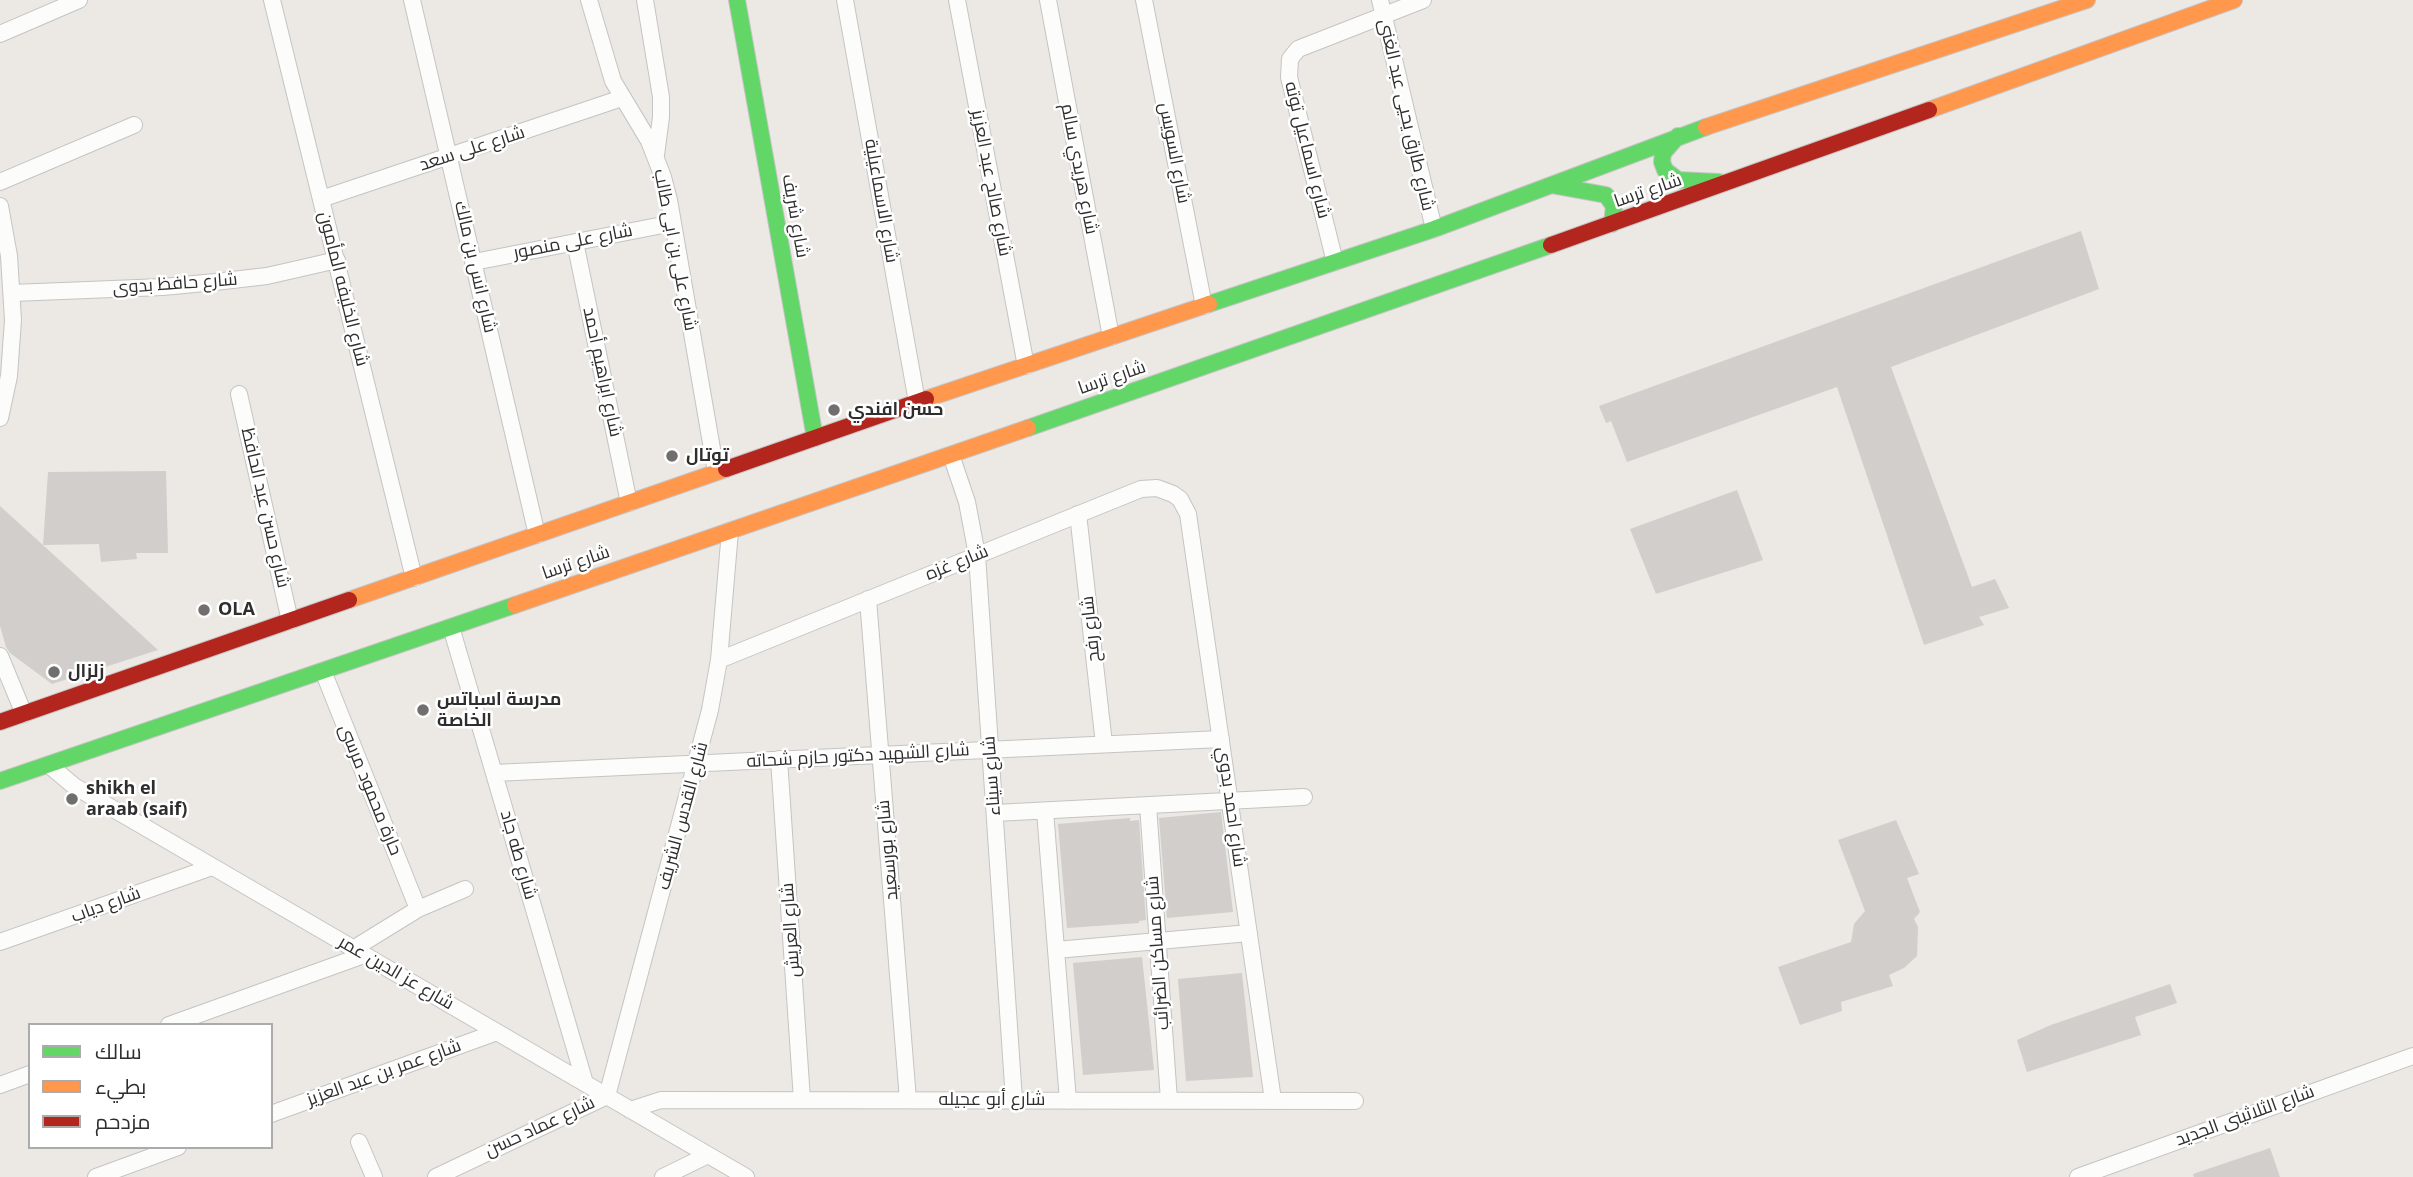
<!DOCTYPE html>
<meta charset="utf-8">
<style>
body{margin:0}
#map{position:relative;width:2413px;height:1177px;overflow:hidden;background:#ece8e4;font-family:"Open Sans",Cairo,sans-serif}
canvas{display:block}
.legend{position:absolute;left:28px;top:1023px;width:245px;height:126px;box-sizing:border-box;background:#fff;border:2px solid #ababab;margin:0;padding:9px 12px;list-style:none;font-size:21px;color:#2e2e2e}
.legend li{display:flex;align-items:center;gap:14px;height:35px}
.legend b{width:35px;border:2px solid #ababab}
</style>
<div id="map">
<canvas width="2413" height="1177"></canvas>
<ul class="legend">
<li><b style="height:9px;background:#63d668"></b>سالك</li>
<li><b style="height:9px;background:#ff974d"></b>بطيء</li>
<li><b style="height:9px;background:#b3261e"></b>مزدحم</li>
</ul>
</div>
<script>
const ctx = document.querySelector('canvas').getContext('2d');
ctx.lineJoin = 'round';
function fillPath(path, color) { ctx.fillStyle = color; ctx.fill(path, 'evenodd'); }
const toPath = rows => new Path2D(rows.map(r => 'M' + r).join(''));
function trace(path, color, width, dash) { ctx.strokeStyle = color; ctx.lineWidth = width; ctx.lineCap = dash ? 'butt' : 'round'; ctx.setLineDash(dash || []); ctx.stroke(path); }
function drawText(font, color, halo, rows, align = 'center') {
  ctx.font = font + ' "Open Sans",Cairo,sans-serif'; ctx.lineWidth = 5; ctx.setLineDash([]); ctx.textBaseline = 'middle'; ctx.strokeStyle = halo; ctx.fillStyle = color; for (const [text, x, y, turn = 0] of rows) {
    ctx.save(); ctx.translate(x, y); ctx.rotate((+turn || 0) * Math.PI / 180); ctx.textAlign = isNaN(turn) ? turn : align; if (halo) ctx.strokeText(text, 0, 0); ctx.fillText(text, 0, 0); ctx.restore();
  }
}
fillPath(toPath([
 [2081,231,2099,289,1891,367,1972,587,1995,579,2009,608,1979,617,1984,625,1924,645,1837,387,1627,462,1611,421,1606,423,1599,406],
 [166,471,168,553,136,553,137,559,101,562,99,544,43,545,48,472],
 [1737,490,1763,560,1656,594,1630,529],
 [0,506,55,556,158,650,52,684,10,653,6,647,0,626],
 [1221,812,1233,912,1167,918,1159,818],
 [1130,818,1130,821,1139,820,1146,920,1139,921,1139,923,1067,928,1058,824],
 [1896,820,1919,874,1907,878,1920,912,1914,919,1918,927,1917,956,1904,968,1889,975,1893,986,1841,1002,1842,1011,1800,1025,1778,967,1851,942,1854,924,1865,911,1838,840],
 [1142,957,1154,1070,1083,1075,1073,963],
 [1242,973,1253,1077,1186,1081,1178,979],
 [2170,984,2177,1003,2135,1017,2141,1035,2027,1072,2017,1040,2051,1025],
 [2270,1148,2280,1177,2194,1177,2193,1174]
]), '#d1cecb');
const street = toPath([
 [272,0,414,578],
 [412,0,537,535],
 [589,0,613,81,649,141,663,177,669,200,716,472],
 [645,0,661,97,661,117,656,155],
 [845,0,917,402],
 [957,0,1026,366],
 [1048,0,1111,337],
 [1144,0,1204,306],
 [1380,0,1434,229],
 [0,34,79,0],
 [0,182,134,125],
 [321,199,622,98],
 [0,206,9,256,13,320,9,376,0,418],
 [575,242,629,503],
 [474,262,673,223],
 [1335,262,1289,77,1290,59,1298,49,1423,0],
 [12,293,163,287,215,282,267,276,337,260],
 [239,394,290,621],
 [951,455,967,502,977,555,1014,1100],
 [1078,514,1104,744],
 [868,599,908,1100],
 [451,627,585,1083],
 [0,656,24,714],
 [719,660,1141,489,1157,488,1173,494,1180,499,1188,514,1273,1100],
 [323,671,418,909],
 [779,759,802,1100],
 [49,765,74,786,746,1177],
 [494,773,1221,739],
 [1148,805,1169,1100],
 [1045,811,1068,1101],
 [995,813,1304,797],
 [0,942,212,867],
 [353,949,418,909,465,889],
 [1056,950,1249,933],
 [169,1025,364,955],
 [0,1085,30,1074],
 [630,1110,661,1100,1355,1101],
 [271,1114,497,1032],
 [359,1142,374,1177],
 [96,1177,178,1147],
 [436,1177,607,1096,710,710,719,660,730,531],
 [663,1177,708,1155],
 [2078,1177,2413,1056]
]);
const fast = toPath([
 [737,0,815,438],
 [1678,136,1663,153,1662,162,1665,170,1678,180,1719,182],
 [1551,185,1606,195,1614,206,1612,224],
 [1209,304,1434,229,1706,127],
 [1028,428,1551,245],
 [0,781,515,605]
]);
const slow = toPath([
 [1929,110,2234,0],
 [1706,127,2087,0],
 [926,399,1209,304],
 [349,600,726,469],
 [515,605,1028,428]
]);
const jam = toPath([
 [1551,245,1929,110],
 [726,469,926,399],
 [0,722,349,600]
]);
trace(street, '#c5c4c5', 18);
trace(fast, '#c5c4c5', 18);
trace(slow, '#c5c4c5', 18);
trace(jam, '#c5c4c5', 18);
trace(street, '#fcfcfb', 16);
trace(fast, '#63d668', 16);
trace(slow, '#ff974d', 16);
trace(jam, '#b3261e', 16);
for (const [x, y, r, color] of [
 [834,410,7,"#706f6e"],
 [672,456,7,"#706f6e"],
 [204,610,7,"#706f6e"],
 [54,672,7,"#706f6e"],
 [423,710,7,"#706f6e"],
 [72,799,7,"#706f6e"]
]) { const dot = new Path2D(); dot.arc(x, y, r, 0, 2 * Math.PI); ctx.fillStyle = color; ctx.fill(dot); trace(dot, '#fff', 2.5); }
drawText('18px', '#2e2e2e', '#fff', [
 ["شارع طارق يحيى عبد الغنى",1406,115,77],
 ["شارع على سعد",472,149,-18],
 ["شارع اسماعيل توته",1307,150,76],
 ["شارع السويس",1174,153,79],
 ["شارع هريدي سالم",1079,169,79],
 ["شارع صالح عبد العزيز",991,183,79],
 ["شارع ترسا",1648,191,-19],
 ["شارع الاسماعيلية",881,201,80],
 ["شارع شريف",795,216,80],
 ["شارع على منصور",573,242,-11],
 ["شارع على بن ابى طالب",675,250,79],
 ["شارع انس بن مالك",475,267,77],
 ["شارع حافظ بدوى",175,284,-4],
 ["شارع الخليفه المأمون",343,289,76],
 ["شارع ابراهيم أحمد",602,372,78],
 ["شارع ترسا",1112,378,-19],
 ["شارع حسن عبد الحافظ",265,508,77],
 ["شارع ترسا",576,563,-19],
 ["شارع غزه",957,563,-22],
 ["شارع رفح",1091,629,-96],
 ["شارع الشهيد دكتور حازم شحاته",858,756,-3],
 ["شارع سيناء",992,776,-94],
 ["حارة محمود مرسى",370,790,68],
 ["شارع احمد بدوي",1231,807,82],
 ["شارع القدس الشريف",683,816,-75],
 ["شارع بورسعيد",888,850,-95],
 ["شارع طه جاد",518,855,74],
 ["شارع دياب",106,905,-20],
 ["شارع العريش",791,930,-94],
 ["شارع مساكن الضرائب",1158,953,-94],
 ["شارع عز الدين عمر",396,973,30],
 ["شارع عمر بن عبد العزيز",384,1073,-20],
 ["شارع أبو عجيله",992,1100],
 ["شارع الثلاثينى الجديد",2245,1116,-20],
 ["شارع عماد حسن",540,1127,-25]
]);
drawText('bold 18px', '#2e2e2e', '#fff', [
 ["حسن افندي",848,410],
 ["توتال",686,456],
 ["OLA",218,610],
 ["زلزال",68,672],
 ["مدرسة اسباتس",437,700],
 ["الخاصة",437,721],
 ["shikh el",86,789],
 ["araab (saif)",86,810]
], 'left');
</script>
